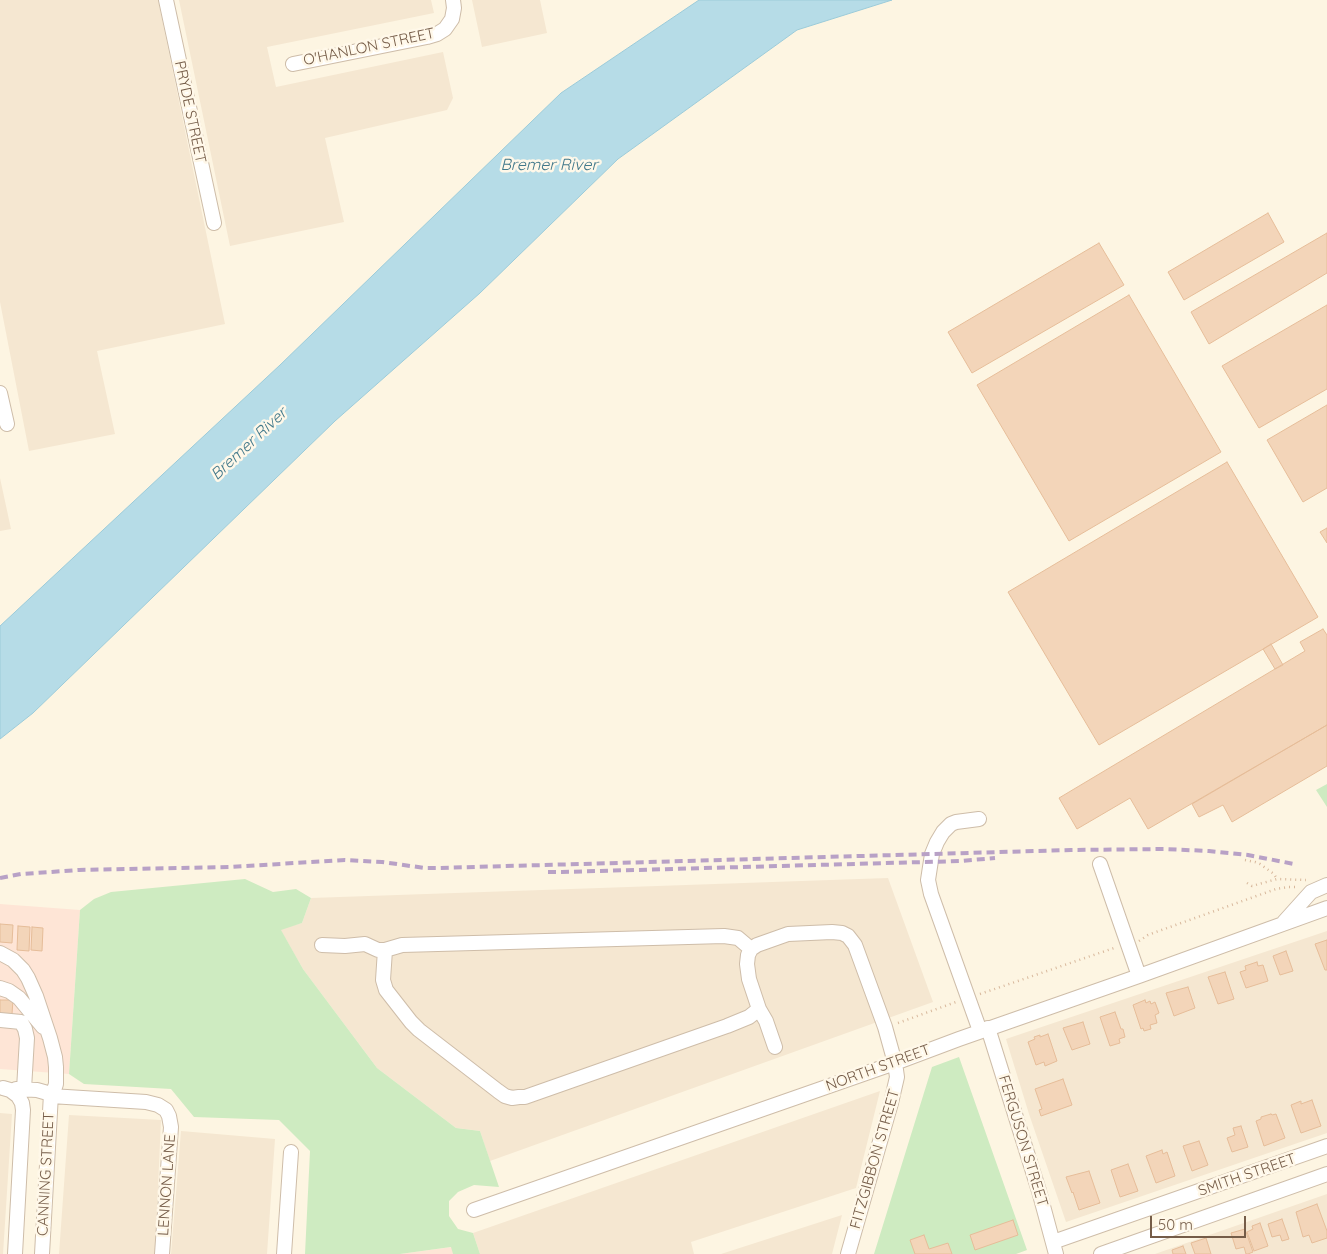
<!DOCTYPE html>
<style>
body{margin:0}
#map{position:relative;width:1327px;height:1254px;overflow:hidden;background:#fdf5e2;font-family:Quicksand,sans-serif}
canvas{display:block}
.scale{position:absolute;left:1150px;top:1216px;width:96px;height:22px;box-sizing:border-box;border:2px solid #755c48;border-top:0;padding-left:6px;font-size:15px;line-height:18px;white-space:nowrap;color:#755c48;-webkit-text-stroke:4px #fff8e9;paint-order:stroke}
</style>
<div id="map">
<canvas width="1327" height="1254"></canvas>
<div class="scale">50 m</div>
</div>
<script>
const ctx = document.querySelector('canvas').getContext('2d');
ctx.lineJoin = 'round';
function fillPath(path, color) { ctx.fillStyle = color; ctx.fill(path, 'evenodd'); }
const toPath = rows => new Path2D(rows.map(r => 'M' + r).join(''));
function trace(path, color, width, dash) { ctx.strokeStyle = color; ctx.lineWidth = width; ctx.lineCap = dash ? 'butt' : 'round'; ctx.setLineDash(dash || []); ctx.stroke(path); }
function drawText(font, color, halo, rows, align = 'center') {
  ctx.font = font + ' Quicksand,sans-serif'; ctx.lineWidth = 5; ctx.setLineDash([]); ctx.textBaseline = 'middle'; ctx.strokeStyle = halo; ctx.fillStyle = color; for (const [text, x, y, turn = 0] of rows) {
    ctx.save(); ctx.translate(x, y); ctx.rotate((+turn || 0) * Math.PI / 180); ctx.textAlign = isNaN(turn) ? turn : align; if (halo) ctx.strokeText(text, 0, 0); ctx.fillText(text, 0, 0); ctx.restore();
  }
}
fillPath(toPath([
 [0,0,158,0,225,324,97,351,115,434,29,451,0,302],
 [179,0,431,0,434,13,267,47,276,87,443,52,453,98,447,110,325,138,344,222,230,246],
 [472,0,540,0,547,33,482,47],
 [0,478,11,529,0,531],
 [888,878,933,1002,490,1161,480,1131,456,1128,377,1068,303,969,280,929,302,923,311,898],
 [1327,931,1327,1133,1066,1222,1029,1114,1006,1039],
 [880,1091,856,1188,691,1242,694,1254,480,1254,473,1233],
 [0,1113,12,1114,3,1254,0,1254],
 [69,1115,161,1120,155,1254,59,1254],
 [181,1131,275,1139,267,1254,171,1254],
 [1327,1194,1327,1254,1155,1254],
 [842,1215,832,1254,721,1254]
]), '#f5e7d1');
fillPath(toPath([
 [0,904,80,910,69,1074,0,1069],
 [452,1247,453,1254,400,1254]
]), '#fee5d6');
fillPath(toPath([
 [1327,784,1327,807,1316,790],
 [245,879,273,892,296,889,311,898,302,923,281,930,303,969,377,1068,456,1128,480,1131,499,1187,474,1185,458,1192,449,1201,449,1216,458,1229,473,1233,480,1254,453,1254,451,1247,400,1254,305,1254,310,1151,279,1120,194,1117,171,1089,84,1084,69,1074,80,910,94,899,111,892],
 [959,1057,1027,1250,1016,1254,874,1254,932,1067]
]), '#ceebc1');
const water = toPath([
 [699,0,892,0,797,30,618,159,480,293,335,421,33,713,0,739,0,626,280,365,561,93,699,0]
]);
fillPath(water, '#b6dce7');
trace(water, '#9ccbd9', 1);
const building = toPath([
 [1268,213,1284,242,1184,300,1168,272,1268,213],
 [1327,233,1327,273,1209,344,1191,312,1327,233],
 [1099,243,1124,285,972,373,948,332,1099,243],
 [1129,295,1221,452,1069,541,977,385,1129,295],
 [1327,305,1327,389,1259,428,1222,366,1327,305],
 [1327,405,1327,488,1303,502,1267,440,1327,405],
 [1227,462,1318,617,1099,745,1008,592,1227,462],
 [1327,528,1327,543,1320,532,1327,528],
 [1323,629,1327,635,1327,725,1148,829,1130,798,1077,829,1059,798,1305,651,1300,642,1323,629],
 [1271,644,1283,665,1275,669,1263,649,1271,644],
 [1327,725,1327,766,1232,822,1223,805,1199,817,1192,804,1327,725],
 [0,924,13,925,12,943,0,942,0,924],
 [18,926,30,927,29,951,17,950,18,926],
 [32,927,43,928,42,951,31,950,32,927],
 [1327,940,1327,970,1325,970,1315,944,1327,940],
 [1286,951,1293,971,1280,975,1273,956,1286,951],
 [1257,962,1258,966,1263,965,1268,981,1246,988,1240,972,1246,970,1245,966,1257,962],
 [1225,972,1234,999,1218,1004,1208,977,1225,972],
 [1188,987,1195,1008,1174,1016,1166,993,1188,987],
 [0,1000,13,1000,12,1014,0,1014,0,1000],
 [1145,1000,1146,1003,1150,1001,1151,1004,1155,1002,1159,1013,1155,1015,1157,1023,1150,1025,1151,1029,1144,1031,1143,1028,1141,1029,1133,1005,1145,1000],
 [1115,1012,1121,1029,1123,1029,1125,1037,1119,1039,1120,1043,1110,1046,1100,1017,1115,1012],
 [1083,1022,1090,1044,1072,1050,1063,1028,1083,1022],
 [1048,1034,1057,1061,1045,1066,1044,1062,1036,1065,1028,1042,1035,1039,1034,1037,1040,1035,1040,1037,1048,1034],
 [1063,1079,1072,1105,1041,1116,1039,1110,1042,1109,1035,1089,1063,1079],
 [1312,1100,1321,1126,1301,1133,1291,1105,1301,1101,1301,1104,1312,1100],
 [1271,1114,1272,1115,1276,1114,1285,1138,1264,1146,1256,1121,1261,1119,1261,1117,1271,1114],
 [1241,1126,1248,1147,1232,1152,1227,1138,1235,1135,1233,1128,1241,1126],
 [1199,1141,1208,1165,1192,1171,1183,1146,1199,1141],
 [1162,1150,1163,1154,1167,1152,1175,1176,1156,1183,1146,1156,1162,1150],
 [1128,1164,1138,1191,1120,1197,1111,1170,1128,1164],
 [1089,1171,1100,1203,1079,1210,1073,1192,1072,1193,1066,1177,1089,1171],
 [1317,1204,1327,1231,1327,1238,1312,1243,1309,1235,1303,1237,1296,1212,1317,1204],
 [1282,1219,1289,1239,1282,1241,1280,1235,1272,1237,1268,1224,1282,1219],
 [1013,1220,1018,1235,975,1250,970,1235,1013,1220],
 [1260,1223,1268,1246,1254,1251,1247,1232,1253,1229,1252,1226,1260,1223],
 [1245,1229,1253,1252,1248,1254,1246,1254,1244,1247,1236,1249,1231,1233,1245,1229],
 [924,1235,929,1249,948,1243,952,1254,915,1254,910,1240,924,1235],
 [1206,1238,1211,1254,1195,1254,1191,1243,1206,1238],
 [1183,1246,1186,1254,1173,1254,1172,1250,1183,1246]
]);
fillPath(building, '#f3d5b9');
trace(building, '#e6bd99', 1);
const minor = toPath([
 [166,0,214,223],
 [293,64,427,37,437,34,445,29,452,19,454,8,453,0],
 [0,393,7,424],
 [979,819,956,822,951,824,943,832,937,842,932,854,928,880,931,894,980,1031],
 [1100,864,1139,976],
 [1284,922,1311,892,1327,885],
 [322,945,345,946,365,944,378,950,385,950],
 [751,949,738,938,724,936,402,945,385,950,383,980,386,990,411,1022,419,1030,498,1091,505,1096,512,1098,519,1097,525,1097,727,1026,749,1017,759,1009,749,979,747,964,748,955,751,949,757,945,788,934,832,932,842,933,848,936,855,945,885,1027,895,1063,897,1077,891,1103,848,1254],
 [0,953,13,960,23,970,28,978,36,996,50,1038,55,1057,56,1067,56,1084,54,1090,51,1094,42,1254],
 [0,988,9,991,19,998,43,1027],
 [759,1009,766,1021,775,1047],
 [0,1020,21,1022,25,1029,27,1038,24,1089],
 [988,1028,1039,1191,1056,1254],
 [3,1088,10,1090,18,1096,22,1103,23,1110,15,1254],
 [16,1089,37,1090,51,1094],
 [51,1096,146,1102,158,1105,166,1110,169,1116,171,1127,162,1254],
 [474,1210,895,1063,959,1039,1139,976,1327,908],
 [1053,1242,1327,1146],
 [284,1254,291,1152],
 [1101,1254,1327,1174]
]);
trace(minor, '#cebda9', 16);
trace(toPath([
 [1245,860,1255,862,1260,864,1274,874,1277,879],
 [1247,883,1252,886,1277,879,1306,880],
 [1139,941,1148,935,1156,932,1276,889,1288,887,1299,887],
 [980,994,1117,947],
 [898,1023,956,1002]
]), '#d8b89c', 2.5, [1, 4]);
trace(minor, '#fff', 14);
trace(toPath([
 [548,872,562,872,961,861,995,858],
 [0,878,21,874,79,870,229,867,345,860,382,862,425,868,439,868,1071,850,1164,849,1209,851,1248,855,1294,864]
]), '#b8a1c6', 4, [8, 5]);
drawText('15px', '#755c48', '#fff8e9', [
 ["O'HANLON STREET",369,47,-12],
 ["PRYDE STREET",190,112,78],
 ["NORTH STREET",878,1068,-20],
 ["FERGUSON STREET",1023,1141,73],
 ["FITZGIBBON STREET",875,1159,-74],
 ["CANNING STREET",46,1174,-87],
 ["SMITH STREET",1247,1175,-19],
 ["LENNON LANE",167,1185,-86]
]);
drawText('italic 16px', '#41788a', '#fff8e9', [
 ["Bremer River",549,165],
 ["Bremer River",249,444,-43]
]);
</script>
